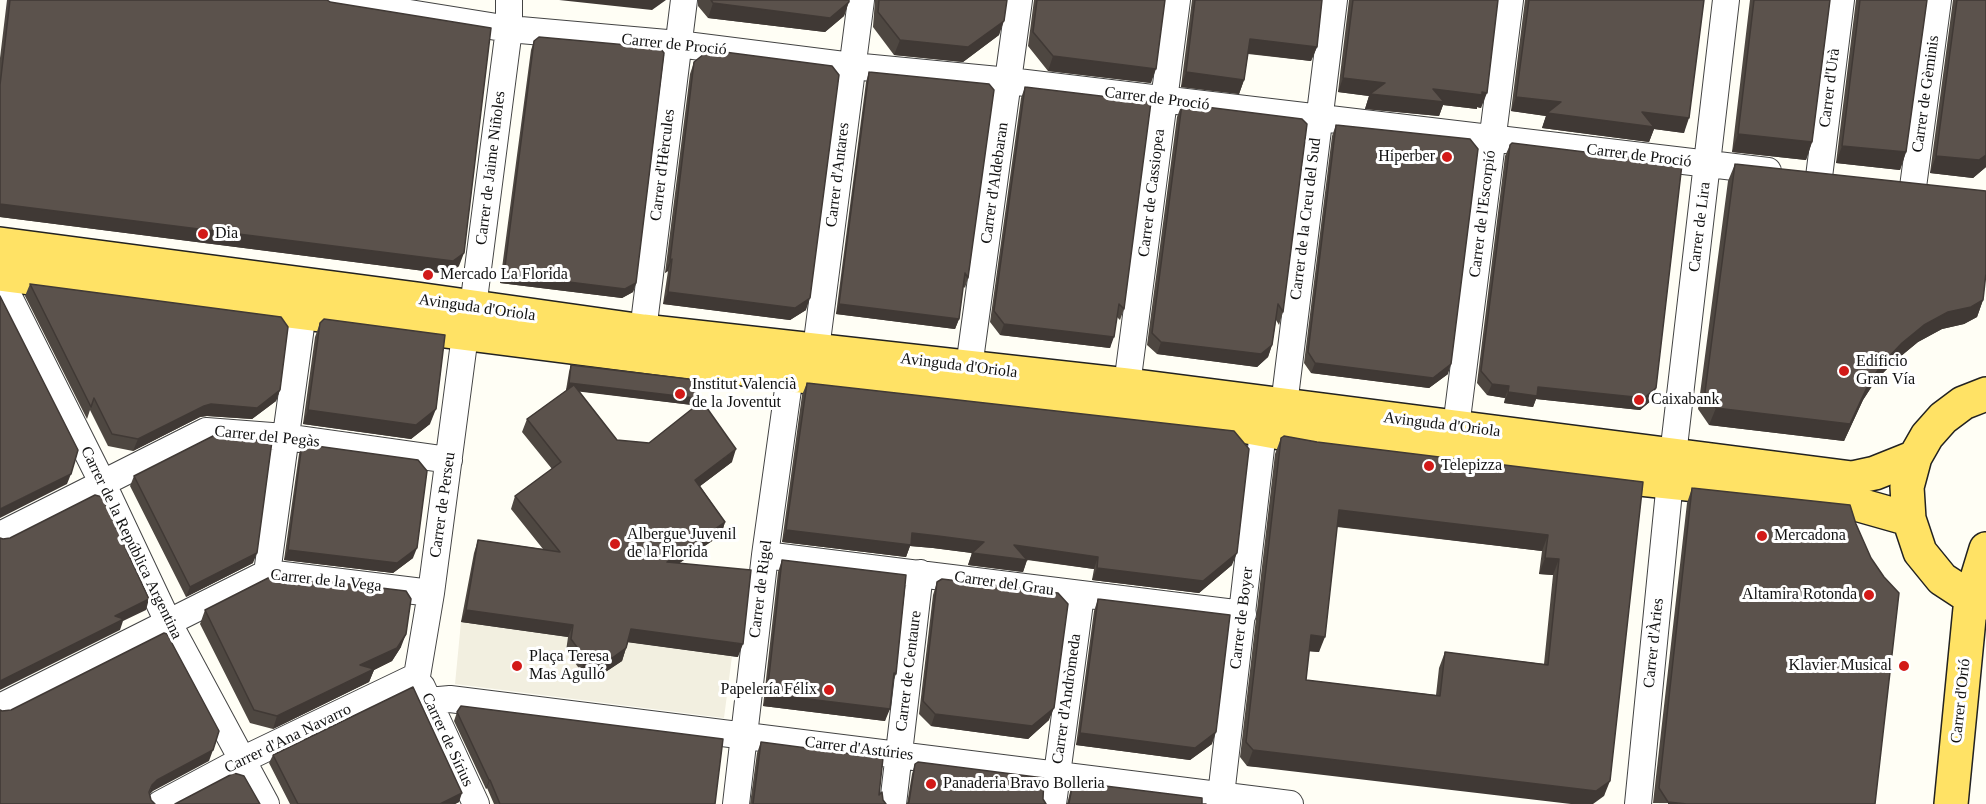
<!DOCTYPE html>
<meta charset="utf-8">
<style>
body{margin:0}
canvas{display:block;background:#fffef5}
</style>
<canvas width="1986" height="804"></canvas>
<script>
const ctx = document.querySelector('canvas').getContext('2d');
ctx.lineJoin = 'round';
function fillPath(path, color) { ctx.fillStyle = color; ctx.fill(path, 'evenodd'); }
const toPath = rows => new Path2D(rows.map(r => 'M' + r).join(''));
function trace(path, color, width, dash) { ctx.strokeStyle = color; ctx.lineWidth = width; ctx.lineCap = dash ? 'butt' : 'round'; ctx.setLineDash(dash || []); ctx.stroke(path); }
function drawText(font, color, halo, rows, align = 'center') {
  ctx.font = font + ' "Times New Roman",serif'; ctx.lineWidth = 6; ctx.setLineDash([]); ctx.textBaseline = 'middle'; ctx.strokeStyle = halo; ctx.fillStyle = color; for (const [text, x, y, turn = 0] of rows) {
    ctx.save(); ctx.translate(x, y); ctx.rotate((+turn || 0) * Math.PI / 180); ctx.textAlign = isNaN(turn) ? turn : align; if (halo) ctx.strokeText(text, 0, 0); ctx.fillText(text, 0, 0); ctx.restore();
  }
}
fillPath(toPath([
 [461,622,568,637,566,651,581,671,604,673,626,642,732,656,724,718,455,684]
]), '#f2efe0');
const street = toPath([
 [328,0,509,29,678,44,852,66,1009,81,1768,171],
 [1819,177,1841,0],
 [1913,187,1938,0],
 [0,279,102,482,168,622,266,804],
 [643,331,684,0],
 [816,349,861,0],
 [969,367,1019,0],
 [1127,385,1177,0],
 [1456,427,1510,0],
 [0,535,206,431,285,437,449,460],
 [765,555,1243,614],
 [267,573,303,312],
 [417,676,431,593,465,335,473,307,509,29,509,0],
 [422,687,476,804],
 [428,701,450,699,1290,804],
 [0,707,267,573,431,593],
 [160,804,244,759,417,676],
 [736,804,765,555,790,375],
 [893,804,920,573],
 [1053,804,1081,595],
 [1220,804,1263,431,1284,405,1334,0],
 [1638,804,1670,481,1726,0]
]);
const primary = toPath([
 [0,244,417,299,643,331,1127,385,1852,478,1875,473,1915,457],
 [0,274,790,375,1237,425,1314,439,1619,477,1811,497,1849,502,1909,519],
 [1986,394,1963,403,1943,418,1927,436,1915,457,1907,487,1909,519,1920,552,1942,579,1971,598,1986,603],
 [1951,804,1971,598,1986,549]
]);
trace(street, '#444', 28);
trace(primary, '#222', 36);
trace(street, '#fff', 26);
trace(primary, '#ffe265', 33);
fillPath(toPath([
 [7,0,327,0,459,266,448,274,0,217,0,58],
 [698,0,849,0,844,16,825,32,708,18,698,6],
 [875,0,1007,0,999,35,963,62,894,55,873,27],
 [1034,0,1165,0,1151,83,1048,71,1028,46],
 [1192,0,1322,0,1317,47,1311,61,1248,54,1244,80,1239,94,1181,87],
 [1349,0,1498,0,1481,108,1477,107,1477,109,1443,105,1439,116,1365,109,1369,96,1338,92],
 [1525,0,1704,0,1684,133,1654,129,1649,142,1542,128,1546,116,1511,111],
 [1750,0,1830,0,1812,142,1806,160,1732,152],
 [1856,0,1927,0,1906,152,1900,170,1836,163],
 [1953,0,1986,0,1986,167,1973,178,1930,173],
 [534,41,636,283,633,292,622,298,500,283,531,50],
 [694,62,806,310,790,320,663,304,668,271,665,273,690,74],
 [869,72,968,278,965,288,963,286,959,319,955,329,836,314,866,82],
 [1025,87,1124,309,1120,320,1117,317,1110,348,1000,335,990,322,1021,98],
 [1182,104,1283,312,1279,325,1276,320,1272,345,1268,357,1257,367,1157,354,1147,345,1177,117],
 [1336,125,1448,374,1429,388,1311,373,1304,363,1332,136],
 [1510,145,1652,400,1640,410,1536,399,1533,407,1504,403,1505,398,1487,395,1477,383,1505,156],
 [1735,164,1983,300,1977,317,1964,324,1942,329,1918,342,1895,361,1876,380,1863,400,1844,441,1709,425,1698,409,1728,181],
 [30,284,280,390,276,401,252,419,207,416,200,417,133,451,108,446,90,410,87,419,25,296],
 [320,323,430,424,411,439,303,424,315,337],
 [571,365,695,398,692,405,579,391,617,440,732,462,700,486,725,522,721,535,679,563,738,657,628,642,622,661,604,673,581,671,566,651,568,637,461,622,474,553,478,540,543,549,511,509,515,496,552,469,522,432,527,419,567,390,566,390,569,372],
 [807,383,1232,565,1199,593,1092,580,1094,569,1027,560,1023,572,968,565,972,553,933,548,910,546,906,557,782,542,802,395],
 [1281,438,1643,482,1604,796,1247,766,1240,757,1275,454],
 [1337,527,1542,551,1539,574,1553,575,1544,664,1445,652,1439,668,1436,695,1306,680,1309,651,1319,652],
 [302,444,413,558,393,573,284,560,299,454],
 [134,476,253,563,186,597,130,486],
 [1692,488,1856,524,1871,558,1875,804,1653,803,1687,503],
 [782,560,896,674,893,682,885,721,763,706,778,572],
 [937,582,1049,720,1028,739,931,726,919,714,933,595],
 [1098,599,1212,744,1190,760,1076,745,1094,611],
 [205,610,401,647,392,661,374,670,369,682,273,729,250,723,200,624],
 [457,712,715,804,494,804,487,788,486,789,454,721],
 [761,742,879,795,886,804,750,804,757,753],
 [273,755,459,802,455,804,290,804,269,763],
 [915,764,1043,799,907,804,912,774],
 [1073,782,1202,804,1067,804,1070,792]
]), '#4e4741');
fillPath(toPath([
 [559,0,666,0,652,10],
 [849,2,844,16,825,32,708,18,713,3],
 [1004,21,999,35,963,62,894,55,900,40],
 [1250,39,1317,47,1311,61,1245,53],
 [1053,56,1156,69,1151,83,1048,71],
 [1186,72,1244,80,1239,94,1181,87],
 [1343,78,1433,89,1487,93,1481,108,1477,107,1477,109,1443,105,1439,116,1365,109,1369,96,1338,92],
 [1516,97,1642,112,1689,118,1684,133,1654,129,1649,142,1542,128,1546,116,1511,111],
 [1738,134,1812,142,1806,160,1732,152],
 [1842,146,1906,152,1900,170,1836,163],
 [1986,155,1986,167,1973,178,1930,173,1936,156],
 [0,204,464,253,459,266,448,274,0,217],
 [672,259,668,271,665,273,670,261],
 [504,274,636,283,633,292,622,298,500,283],
 [668,292,810,298,806,310,790,320,663,304],
 [1983,300,1977,317,1964,324,1942,329,1918,342,1895,361,1876,380,1863,400,1844,441,1709,425,1716,408,1869,383,1883,363,1902,343,1924,325,1948,312],
 [839,304,959,319,955,329,836,314],
 [1004,324,1114,337,1110,348,1000,335],
 [1161,342,1272,345,1268,357,1257,367,1157,354],
 [1315,363,1451,364,1448,374,1429,388,1311,373],
 [569,383,695,398,692,405,566,390],
 [1492,384,1509,386,1505,398,1487,395],
 [1538,387,1656,388,1652,400,1640,410,1536,399,1533,407,1504,403,1508,392],
 [280,390,276,401,252,419,207,416,200,417,133,451,138,439,204,406],
 [436,409,430,424,411,439,303,424,308,410],
 [736,449,732,462,691,493,695,480],
 [71,474,67,484,0,518,0,509],
 [1339,510,1548,535,1542,551,1333,526],
 [725,522,721,535,662,575,667,562],
 [786,530,912,533,938,536,984,542,1027,560,1023,572,968,565,972,553,933,548,910,546,906,557,782,542],
 [1014,545,1098,557,1094,569,1010,557],
 [417,548,413,558,393,573,284,560,288,550],
 [257,553,253,563,186,597,190,587],
 [1237,553,1232,565,1199,593,1092,580,1097,568],
 [1545,558,1559,559,1553,575,1539,574],
 [149,599,146,610,123,621,120,630,0,690,0,681,115,616],
 [466,610,573,625,568,637,461,622],
 [631,629,743,644,738,657,626,642],
 [406,634,401,647,392,661,374,670,369,682,273,729,277,716,360,665],
 [1311,635,1325,637,1319,652,1305,651],
 [626,648,622,661,604,673,581,671,585,658],
 [767,694,890,709,885,721,763,706],
 [1054,708,1049,720,1028,739,931,726,935,714],
 [1216,732,1212,744,1190,760,1076,745,1080,733],
 [213,750,209,761,153,791,148,796,152,785,157,780],
 [1253,750,1610,781,1604,796,1593,804,1571,804,1247,766],
 [489,780,490,780,487,788,486,789],
 [462,793,459,802,455,804,440,804],
 [1668,802,1687,804,1668,804]
]), '#403935');
const building = toPath([
 [10,0,327,0,330,2,491,28,464,253,453,261,0,204,0,85,10,0],
 [711,0,849,0,849,2,830,18,713,3,711,0],
 [879,0,1007,0,1004,21,968,47,900,40,878,12,879,0],
 [1037,0,1165,0,1156,69,1053,56,1033,32,1037,0],
 [1195,0,1322,0,1317,47,1250,39,1244,80,1186,72,1195,0],
 [1353,0,1498,0,1487,93,1482,92,1482,95,1433,89,1444,102,1370,94,1385,83,1343,78,1353,0],
 [1529,0,1704,0,1689,118,1642,112,1654,127,1547,113,1561,102,1516,97,1529,0],
 [1754,0,1830,0,1812,142,1738,134,1754,0],
 [1860,0,1927,0,1906,152,1842,146,1860,0],
 [1957,0,1986,0,1986,155,1979,160,1936,156,1957,0],
 [539,37,660,48,664,53,636,283,625,289,504,274,534,41,539,37],
 [709,50,832,66,839,75,810,298,795,308,668,292,672,259,670,261,694,62,709,50],
 [869,72,989,84,994,90,968,278,965,273,959,319,839,304,869,72],
 [1025,87,1151,102,1124,309,1119,304,1114,337,1004,324,994,311,1025,87],
 [1182,104,1302,119,1307,124,1283,312,1278,304,1272,345,1261,354,1161,342,1152,333,1182,104],
 [1336,125,1470,139,1478,149,1451,364,1433,378,1315,363,1308,352,1336,125],
 [1512,143,1682,164,1656,388,1644,398,1538,387,1537,396,1508,392,1509,386,1492,384,1481,371,1510,145,1512,143],
 [1735,164,1986,191,1986,273,1983,300,1971,307,1948,312,1924,325,1902,343,1883,363,1869,383,1850,424,1716,408,1705,392,1735,164],
 [30,284,281,317,288,327,280,390,257,408,211,404,204,406,138,439,112,434,94,398,91,407,30,284],
 [0,296,78,450,71,474,0,509,0,296],
 [324,319,445,335,436,409,416,425,308,410,320,323,324,319],
 [571,365,697,380,695,398,569,383,571,365],
 [807,383,1234,431,1249,449,1237,553,1203,581,1097,568,1098,557,1014,545,1027,560,972,553,984,542,938,536,912,533,911,545,786,530,807,383],
 [574,385,617,440,649,443,702,401,736,449,695,480,725,522,667,562,751,570,743,644,631,629,626,648,608,661,585,658,571,639,573,625,466,610,478,540,560,552,515,496,561,462,527,419,574,385],
 [213,436,272,441,257,553,190,587,134,476,213,436],
 [1284,436,1317,442,1643,482,1610,781,1596,791,1253,750,1246,742,1281,438,1284,436],
 [1339,510,1548,535,1545,558,1559,559,1548,665,1445,652,1440,696,1306,680,1311,635,1325,637,1339,510],
 [302,444,418,460,427,471,417,548,397,563,288,550,302,444],
 [1692,488,1850,505,1856,524,1871,558,1884,577,1899,593,1875,804,1687,804,1668,802,1659,788,1692,488],
 [95,495,102,497,149,599,115,616,124,619,0,681,0,538,3,539,10,538,95,495],
 [782,560,906,575,896,674,894,673,890,709,767,694,782,560],
 [274,575,406,591,411,599,406,634,397,648,360,665,374,669,277,716,254,710,205,610,274,575],
 [942,579,1058,593,1068,604,1054,708,1032,726,935,714,923,701,937,582,942,579],
 [1098,599,1230,615,1216,732,1195,748,1080,733,1098,599],
 [164,633,167,634,219,731,213,750,157,780,152,785,149,792,151,800,155,804,0,804,0,710,2,711,11,710,164,633],
 [413,687,462,793,440,804,298,804,273,755,413,687],
 [461,706,723,739,715,804,500,804,490,780,489,780,457,712,461,706],
 [761,742,883,758,879,795,882,792,883,800,886,804,753,804,761,742],
 [918,762,1044,778,1043,799,1046,804,907,804,909,802,915,764,918,762],
 [234,773,244,776,260,804,175,804,234,773],
 [1073,782,1202,798,1202,804,1206,804,1067,804,1069,803,1073,782]
]);
fillPath(building, '#5b524c');
trace(building, '#403935', 1.5);
for (const [x, y, r, color] of [
 [1447,157,6,"#d21a18"],
 [203,234,6,"#d21a18"],
 [428,275,6,"#d21a18"],
 [1844,371,6,"#d21a18"],
 [680,394,6,"#d21a18"],
 [1639,400,6,"#d21a18"],
 [1429,466,6,"#d21a18"],
 [1762,536,6,"#d21a18"],
 [615,544,6,"#d21a18"],
 [1869,595,6,"#d21a18"],
 [517,666,6,"#d21a18"],
 [1904,666,6,"#d21a18"],
 [829,690,6,"#d21a18"],
 [931,784,6,"#d21a18"]
]) { const dot = new Path2D(); dot.arc(x, y, r, 0, 2 * Math.PI); ctx.fillStyle = color; ctx.fill(dot); trace(dot, '#fff', 2); }
drawText('16px', '#111', '#fff', [
 ["Carrer de Proció",674,45,6],
 ["Carrer d'Urà",1830,88,-83],
 ["Carrer de Gèminis",1926,94,-82],
 ["Carrer de Proció",1157,99,7],
 ["Carrer de Proció",1639,156,7],
 ["Carrer d'Hèrcules",663,165,-83],
 ["Carrer de Jaime Niñoles",491,168,-83],
 ["Carrer d'Antares",838,175,-83],
 ["Carrer d'Aldebaran",995,183,-82],
 ["Carrer de Cassiopea",1152,193,-83],
 ["Carrer de l'Escorpió",1483,214,-83],
 ["Carrer de la Creu del Sud",1306,219,-83],
 ["Carrer de Lira",1700,227,-83],
 ["Avinguda d'Oriola",477,308,8],
 ["Avinguda d'Oriola",959,366,7],
 ["Avinguda d'Oriola",1442,425,7],
 ["Carrer del Pegàs",267,437,6],
 ["Carrer de Perseu",443,505,-82],
 ["Carrer de la República Argentina",131,543,64],
 ["Carrer de la Vega",326,581,6],
 ["Carrer del Grau",1004,584,8],
 ["Carrer de Rigel",761,589,-83],
 ["Carrer de Boyer",1242,618,-83],
 ["Carrer d'Àries",1654,643,-84],
 ["Carrer de Centaure",909,671,-83],
 ["Carrer d'Andròmeda",1067,699,-82],
 ["Carrer d'Orió",1961,701,-84],
 ["Carrer d'Ana Navarro",288,739,-26],
 ["Carrer de Sírius",447,740,65],
 ["Carrer d'Astúries",859,749,7]
]);
drawText('16px', '#111', '#fff', [
 ["Hiperber",1435,157,"right"],
 ["Dia",215,234],
 ["Mercado La Florida",440,275],
 ["Edificio",1856,362],
 ["Gran Vía",1856,380],
 ["Institut Valencià",692,385],
 ["de la Joventut",692,403],
 ["Caixabank",1651,400],
 ["Telepizza",1441,466],
 ["Albergue Juvenil",627,535],
 ["de la Florida",627,553],
 ["Mercadona",1774,536],
 ["Altamira Rotonda",1857,595,"right"],
 ["Plaça Teresa",529,657],
 ["Mas Agulló",529,675],
 ["Klavier Musical",1892,666,"right"],
 ["Papelería Félix",817,690,"right"],
 ["Panaderia Bravo Bolleria",943,784]
], 'left');
</script>
